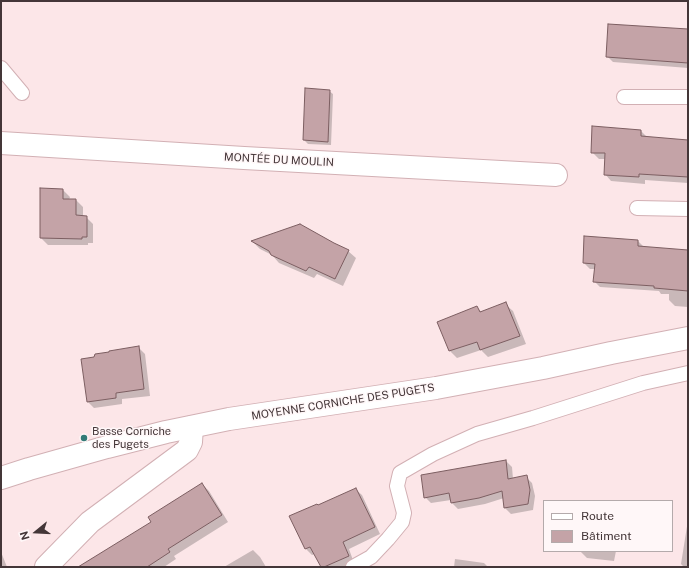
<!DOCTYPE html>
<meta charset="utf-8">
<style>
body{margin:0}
#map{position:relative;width:689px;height:568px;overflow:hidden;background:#fce6e8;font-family:"Public Sans",sans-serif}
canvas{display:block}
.frame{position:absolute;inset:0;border:2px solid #443638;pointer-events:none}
.legend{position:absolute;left:543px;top:500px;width:130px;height:52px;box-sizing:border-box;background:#fff7f8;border:1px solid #b4aaab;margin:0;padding:5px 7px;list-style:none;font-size:12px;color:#443638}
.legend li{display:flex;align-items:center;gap:8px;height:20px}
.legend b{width:20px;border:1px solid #b4aaab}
.north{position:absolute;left:16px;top:512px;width:40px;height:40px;-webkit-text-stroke:3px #fff7f8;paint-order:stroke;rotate:252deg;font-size:11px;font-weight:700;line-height:16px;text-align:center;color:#443638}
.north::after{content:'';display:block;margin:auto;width:14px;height:18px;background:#443638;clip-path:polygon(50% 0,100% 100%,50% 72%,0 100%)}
</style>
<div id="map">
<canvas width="689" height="568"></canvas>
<div class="frame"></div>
<ul class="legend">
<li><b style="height:5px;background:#fff"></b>Route</li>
<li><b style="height:11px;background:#c4a3a7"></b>Bâtiment</li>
</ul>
<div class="north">N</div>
</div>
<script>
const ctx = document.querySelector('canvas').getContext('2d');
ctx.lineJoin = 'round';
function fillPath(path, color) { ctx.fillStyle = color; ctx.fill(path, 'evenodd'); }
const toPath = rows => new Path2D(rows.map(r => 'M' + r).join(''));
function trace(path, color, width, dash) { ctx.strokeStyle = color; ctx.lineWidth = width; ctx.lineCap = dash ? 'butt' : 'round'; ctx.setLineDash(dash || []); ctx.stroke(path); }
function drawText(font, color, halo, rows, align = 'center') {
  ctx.font = font + ' "Public Sans",sans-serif'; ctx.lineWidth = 3; ctx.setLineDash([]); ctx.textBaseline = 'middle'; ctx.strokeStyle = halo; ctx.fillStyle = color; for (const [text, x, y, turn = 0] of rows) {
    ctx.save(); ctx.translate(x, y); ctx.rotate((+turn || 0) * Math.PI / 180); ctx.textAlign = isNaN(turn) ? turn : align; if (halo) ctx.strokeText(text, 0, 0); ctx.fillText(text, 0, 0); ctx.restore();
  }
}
fillPath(toPath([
 [688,31,688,68,613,62,607,56],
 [329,91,333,94,331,145,308,144,304,140],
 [641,131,647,137,688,140,688,183,645,180,645,184,611,181,605,174,606,159,599,159,592,152],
 [63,190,70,197,69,200,76,200,83,207,83,217,86,217,93,224,93,243,88,243,88,245,48,245,41,238],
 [638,241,644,247,688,251,688,307,675,306,669,300,669,294,661,294,659,291,600,287,594,281,595,269,590,269,584,263],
 [253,242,348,251,356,258,343,286,317,274,314,278,279,263,272,255,260,249],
 [505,304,513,311,526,344,488,357,481,350,457,358,450,351,438,323,477,307,482,313],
 [138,347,145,354,150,396,122,399,122,404,94,408,88,402,95,358],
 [506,461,512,467,513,479,526,477,532,483,535,496,533,510,511,514,505,508,504,498,485,504,458,509,452,503,451,500,431,503,425,497],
 [202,484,209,491,228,522,174,556,176,559,164,567,94,567],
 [355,489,362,495,380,534,349,549,354,563,344,567,322,567,315,554,312,555,306,549,318,506],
 [688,520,688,567,684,567,681,564],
 [253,550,260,557,266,567,224,567],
 [577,551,616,551,614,561,587,558,580,551],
 [1,552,7,567,1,567],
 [455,559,484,563,488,567,454,567],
 [423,566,434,567,423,567]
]), '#0003');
const building = toPath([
 [608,24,688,29,688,63,606,57,608,24],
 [305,88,330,90,328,142,303,140,305,88],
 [592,126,641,130,641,136,688,140,688,177,639,174,639,177,604,175,605,153,591,153,592,126],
 [40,188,63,189,63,199,76,199,76,215,87,216,87,237,82,237,82,239,40,238,40,188],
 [300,224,334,243,349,250,335,279,309,267,306,271,271,255,269,251,251,241,300,224],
 [584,236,638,240,638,246,688,250,688,291,654,288,654,286,593,282,595,264,583,263,584,236],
 [506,302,520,336,480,350,477,342,449,351,437,322,477,306,480,312,506,302],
 [139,346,144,389,116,393,116,398,87,402,81,359,94,357,95,354,109,352,109,351,139,346],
 [506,460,508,479,527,475,530,490,528,504,504,508,502,491,479,498,451,503,449,493,424,498,421,475,506,460],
 [202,483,222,515,168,549,170,552,147,567,78,567,151,522,148,517,202,483],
 [356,488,375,527,343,542,349,556,324,567,321,567,310,547,305,549,289,516,317,504,318,505,356,488]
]);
fillPath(building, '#c4a3a7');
trace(building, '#7c5e61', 1);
const service = toPath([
 [1,68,22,93],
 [624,97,688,97],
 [637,208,688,209],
 [353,567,371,557,388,539,402,522,404,513,397,486,400,473,433,454,477,434,533,418,643,383,688,373]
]);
const minor = toPath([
 [1,143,244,158,556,175],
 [46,567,90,522,187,450,191,442,192,427]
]);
const tertiary = toPath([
 [1,478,29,469,107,447,166,432,229,419,436,388,543,368,611,353,688,338]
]);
trace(service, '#d2b0b4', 16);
trace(minor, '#d2b0b4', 24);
trace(tertiary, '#d2b0b4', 24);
trace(service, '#fff', 14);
trace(minor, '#fff', 22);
trace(tertiary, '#fff', 22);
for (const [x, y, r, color] of [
 [84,438,4,"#337b77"]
]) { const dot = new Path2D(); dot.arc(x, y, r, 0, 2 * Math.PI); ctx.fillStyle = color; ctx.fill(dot); trace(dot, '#fff7f8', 1.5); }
drawText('11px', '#443638', '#fff7f8', [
 ["MONTÉE DU MOULIN",279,160,3],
 ["MOYENNE CORNICHE DES PUGETS",343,402,-9]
]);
drawText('11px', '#443638', '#fff7f8', [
 ["Basse Corniche",92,432],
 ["des Pugets",92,445]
], 'left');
</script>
